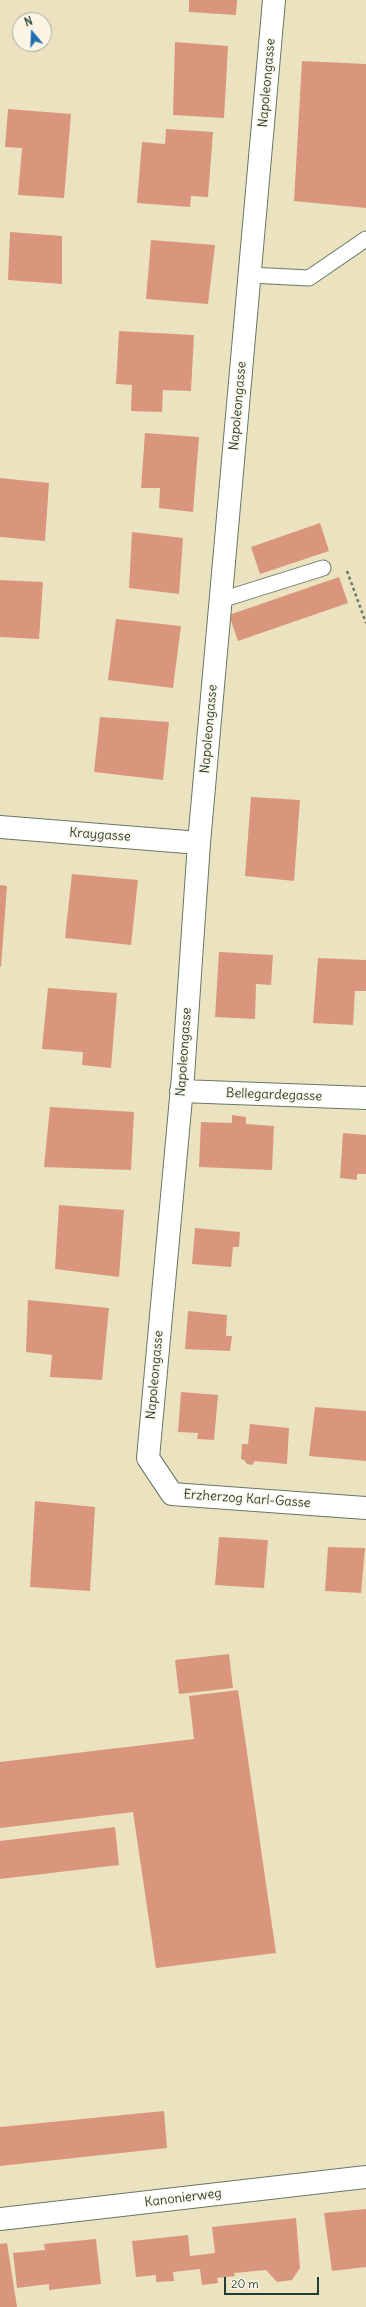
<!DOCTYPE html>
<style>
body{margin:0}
#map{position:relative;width:366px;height:2307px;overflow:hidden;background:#ebe3c0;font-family:Delius,sans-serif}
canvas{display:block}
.north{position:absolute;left:12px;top:12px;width:40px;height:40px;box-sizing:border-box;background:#fcf5e5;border:1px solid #a4ab9e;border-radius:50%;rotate:341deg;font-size:11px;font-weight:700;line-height:16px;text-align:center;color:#1f3d34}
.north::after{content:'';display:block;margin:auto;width:14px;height:18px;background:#1f6fb2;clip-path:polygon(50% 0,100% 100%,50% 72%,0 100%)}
.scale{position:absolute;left:224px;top:2277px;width:95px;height:18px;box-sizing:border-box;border:2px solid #1f3d34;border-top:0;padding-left:5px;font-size:12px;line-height:14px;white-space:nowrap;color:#1f3d34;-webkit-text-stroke:3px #fcf5e5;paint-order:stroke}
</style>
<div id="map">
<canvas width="366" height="2307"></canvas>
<div class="north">N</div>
<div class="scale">20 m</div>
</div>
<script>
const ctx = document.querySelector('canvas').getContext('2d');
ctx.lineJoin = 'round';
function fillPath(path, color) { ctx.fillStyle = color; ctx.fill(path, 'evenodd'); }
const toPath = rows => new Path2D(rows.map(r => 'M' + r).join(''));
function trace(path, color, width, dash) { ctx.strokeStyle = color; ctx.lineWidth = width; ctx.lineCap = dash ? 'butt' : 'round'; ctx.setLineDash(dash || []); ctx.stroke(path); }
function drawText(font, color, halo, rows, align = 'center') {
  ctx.font = font + ' Delius,sans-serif'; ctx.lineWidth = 3; ctx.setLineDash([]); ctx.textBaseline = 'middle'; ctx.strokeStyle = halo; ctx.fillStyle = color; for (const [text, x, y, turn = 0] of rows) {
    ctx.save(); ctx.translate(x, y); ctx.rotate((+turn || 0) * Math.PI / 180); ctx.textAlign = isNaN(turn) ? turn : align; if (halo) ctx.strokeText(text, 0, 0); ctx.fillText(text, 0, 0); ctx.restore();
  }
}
fillPath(toPath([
 [189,0,237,0,236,15,189,12],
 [175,42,228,46,224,118,173,115],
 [302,61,366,64,366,208,294,201],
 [8,109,71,114,64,198,18,195,22,148,5,147],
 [166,129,213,132,208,197,191,196,190,207,137,203,142,142,165,144],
 [10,232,62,236,62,284,8,280],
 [151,240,215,245,208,304,146,299],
 [119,331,194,335,191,391,163,390,162,412,131,411,132,385,116,384],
 [145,433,199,437,193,512,159,508,160,488,141,488],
 [0,478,49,483,45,541,0,537],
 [320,523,329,551,260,574,251,547],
 [132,532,183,538,179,594,129,588],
 [339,577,348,603,238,641,229,615],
 [0,580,43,582,39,639,0,637],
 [116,619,181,626,173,688,108,680],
 [100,717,169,722,163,780,94,772],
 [251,797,300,800,294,881,245,876],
 [72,874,138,880,131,945,65,938],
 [0,885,7,886,1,967,0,966],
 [219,952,273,955,271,985,256,984,255,1019,215,1017],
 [318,958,366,960,366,991,355,991,353,1025,313,1023],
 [48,988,117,993,111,1068,82,1065,83,1052,42,1049],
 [50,1107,134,1112,131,1170,44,1167],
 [232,1115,246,1117,246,1124,274,1126,272,1170,199,1167,201,1122,232,1123],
 [343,1133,366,1135,366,1174,357,1174,357,1180,340,1178],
 [59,1205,124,1210,119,1277,55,1269],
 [195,1228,240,1232,239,1247,233,1247,231,1267,192,1264],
 [28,1300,109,1308,102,1380,50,1377,52,1355,26,1352],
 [188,1311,227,1315,226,1336,232,1336,230,1351,185,1349],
 [181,1392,218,1395,214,1440,197,1439,198,1433,178,1432],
 [315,1407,366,1411,366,1461,309,1456],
 [250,1424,289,1428,287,1464,255,1461,252,1465,247,1464,244,1460,241,1459,242,1444,248,1444],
 [35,1501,95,1507,90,1591,30,1587],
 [219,1537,268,1540,264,1588,215,1585],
 [328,1547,365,1548,361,1593,325,1591],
 [229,1654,233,1688,179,1694,175,1660],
 [238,1690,276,1953,156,1968,133,1812,0,1828,0,1762,194,1739,189,1696],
 [115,1827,119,1865,0,1879,0,1841],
 [164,2111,167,2148,0,2166,0,2127],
 [366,2209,366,2267,332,2271,324,2213],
 [296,2218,300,2268,292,2280,277,2282,266,2270,234,2273,235,2276,217,2278,218,2283,202,2285,200,2269,173,2272,174,2281,156,2282,156,2275,136,2277,132,2241,188,2235,190,2256,215,2253,212,2227],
 [96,2239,101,2284,49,2290,49,2284,17,2288,13,2253,45,2250,44,2244],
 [7,2243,17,2307,0,2307,0,2244]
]), '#d9967c');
const service = toPath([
 [250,275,309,278,366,239],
 [221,600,323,568]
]);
const minor = toPath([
 [274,0,199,843,183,1076,148,1458,172,1494,366,1508],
 [0,827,199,843],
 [181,1091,366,1098],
 [0,2219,366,2177]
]);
trace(service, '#667765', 17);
trace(minor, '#667765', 24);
trace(toPath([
 [347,571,366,623]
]), '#667765', 2.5, [3, 3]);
trace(service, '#fff', 15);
trace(minor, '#fff', 22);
drawText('13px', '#1f3d34', '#fcf5e5', [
 ["Napoleongasse",267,83,-85],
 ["Napoleongasse",238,406,-85],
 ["Napoleongasse",209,729,-85],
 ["Kraygasse",100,835,4],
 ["Napoleongasse",184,1052,-86],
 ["Bellegardegasse",274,1095,2],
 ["Napoleongasse",155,1375,-85],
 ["Erzherzog Karl-Gasse",247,1499,4],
 ["Kanonierweg",183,2198,-7]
]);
</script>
